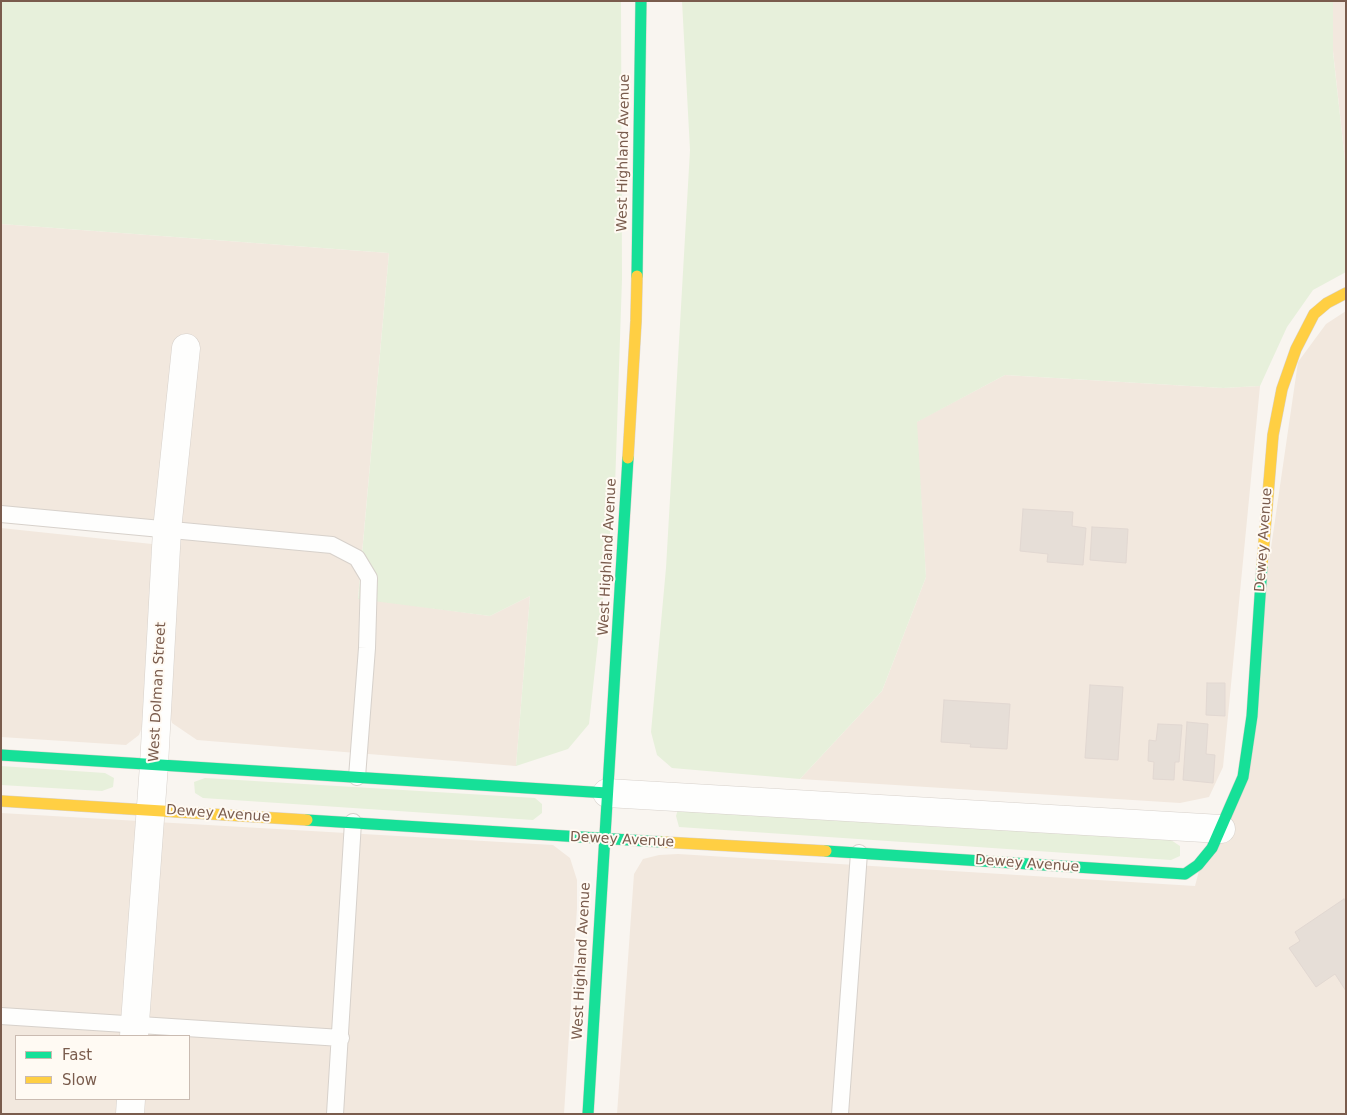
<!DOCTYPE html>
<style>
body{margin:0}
#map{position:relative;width:1347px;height:1115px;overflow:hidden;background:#f9f5f0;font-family:"DejaVu Sans",sans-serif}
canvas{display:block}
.frame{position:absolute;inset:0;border:2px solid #7a5c4d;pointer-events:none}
.legend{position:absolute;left:15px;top:1035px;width:175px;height:65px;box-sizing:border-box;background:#fffaf3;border:1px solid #cabbb1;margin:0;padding:6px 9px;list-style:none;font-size:15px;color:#7a5c4d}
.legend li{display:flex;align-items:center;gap:10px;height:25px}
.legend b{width:25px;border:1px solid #cabbb1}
</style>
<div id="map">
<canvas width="1347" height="1115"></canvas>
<div class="frame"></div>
<ul class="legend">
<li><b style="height:6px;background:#16e098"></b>Fast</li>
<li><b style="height:6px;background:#ffcf43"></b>Slow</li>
</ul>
</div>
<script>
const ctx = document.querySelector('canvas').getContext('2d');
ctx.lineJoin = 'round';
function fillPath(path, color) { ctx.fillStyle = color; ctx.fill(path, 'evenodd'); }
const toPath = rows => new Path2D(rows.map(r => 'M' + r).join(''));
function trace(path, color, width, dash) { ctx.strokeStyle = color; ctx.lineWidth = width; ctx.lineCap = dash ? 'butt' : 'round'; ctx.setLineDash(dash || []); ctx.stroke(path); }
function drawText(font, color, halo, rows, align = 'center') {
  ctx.font = font + ' "DejaVu Sans",sans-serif'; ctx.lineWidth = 4; ctx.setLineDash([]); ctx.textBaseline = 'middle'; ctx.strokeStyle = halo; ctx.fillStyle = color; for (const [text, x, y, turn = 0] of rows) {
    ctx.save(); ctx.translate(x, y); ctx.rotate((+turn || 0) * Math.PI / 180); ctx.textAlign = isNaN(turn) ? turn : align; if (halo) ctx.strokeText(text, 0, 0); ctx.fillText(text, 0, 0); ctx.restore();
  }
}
fillPath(toPath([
 [1333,1,1346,1,1346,170,1333,51],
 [1,224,389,253,358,598,490,616,530,596,516,766,197,740,172,723,166,704,177,548,151,525,1,506],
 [1346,311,1346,1114,617,1114,634,874,643,859,659,855,678,854,1195,886,1201,863,1232,816,1298,362,1326,324],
 [1005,375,1223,388,1260,386,1223,767,1209,797,1180,803,800,779,882,691,926,577,916,422],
 [1,528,152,544,144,722,139,735,126,745,1,737],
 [1,813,553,845,570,858,577,880,577,908,564,1114,1,1114],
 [16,1036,189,1036,189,1099,16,1099]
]), '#f2e8de');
fillPath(toPath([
 [1,1,621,1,622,279,615,487,589,724,568,749,516,766,530,596,490,616,358,599,389,253,1,224],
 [682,1,1333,1,1333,52,1346,170,1346,272,1313,290,1287,327,1260,386,1223,388,1005,375,917,422,926,577,882,691,800,779,672,768,657,755,651,732,666,568,690,150],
 [1,766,105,773,114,778,113,787,102,791,1,785],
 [205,778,535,798,542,804,542,813,533,820,203,798,195,793,194,782],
 [679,806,1171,840,1180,846,1180,856,1171,860,679,827,676,816]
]), '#e7f0db');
const building = toPath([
 [1023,509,1073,512,1072,526,1086,528,1083,565,1047,562,1048,554,1020,551,1023,509],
 [1092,527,1128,529,1126,563,1090,560,1092,527],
 [1207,683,1225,683,1225,716,1206,715,1207,683],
 [1090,685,1123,687,1118,760,1085,758,1090,685],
 [944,700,1010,704,1007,749,970,747,971,744,941,742,944,700],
 [1187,722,1208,724,1206,754,1215,755,1213,783,1183,780,1187,722],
 [1158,724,1182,725,1179,762,1175,762,1174,780,1153,779,1154,762,1148,761,1149,740,1156,741,1158,724],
 [1344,899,1346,903,1346,991,1335,974,1316,987,1289,948,1300,941,1295,932,1344,899]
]);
fillPath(building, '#e6ded7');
trace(building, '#e2d8d2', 1);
const lane = toPath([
 [1,514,332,545,357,558,369,578,367,648,357,777],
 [1,1016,341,1038],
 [335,1114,353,822],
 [840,1114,859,853]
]);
const street = toPath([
 [607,793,1221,829],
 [134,1036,154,765,167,530,186,348],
 [130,1114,131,1099]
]);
const fast = toPath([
 [637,276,641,1],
 [1,755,607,793],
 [307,820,662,842],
 [826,851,1185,874,1198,865,1212,848,1243,777,1252,716,1262,566],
 [588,1114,628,458]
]);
const slow = toPath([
 [628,458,636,321,637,276],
 [1262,566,1273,435,1282,389,1296,349,1314,314,1327,303,1346,293],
 [1,801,307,820],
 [662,842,826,851]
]);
trace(lane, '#d7d1cb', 18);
trace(street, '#d7d1cb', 29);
trace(fast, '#d9d2cb', 12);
trace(slow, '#d9d2cb', 12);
trace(lane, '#fefefd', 16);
trace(street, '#fefefd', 28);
trace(fast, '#16e098', 11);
trace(slow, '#ffcf43', 11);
drawText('14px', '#7a5c4d', '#fffaf3', [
 ["West Highland Avenue",624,153,-89],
 ["Dewey Avenue",1264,540,-86],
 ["West Highland Avenue",608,557,-87],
 ["West Dolman Street",158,692,-87],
 ["Dewey Avenue",218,814,4],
 ["Dewey Avenue",622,840,3],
 ["Dewey Avenue",1027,864,4],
 ["West Highland Avenue",582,961,-87]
]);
</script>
